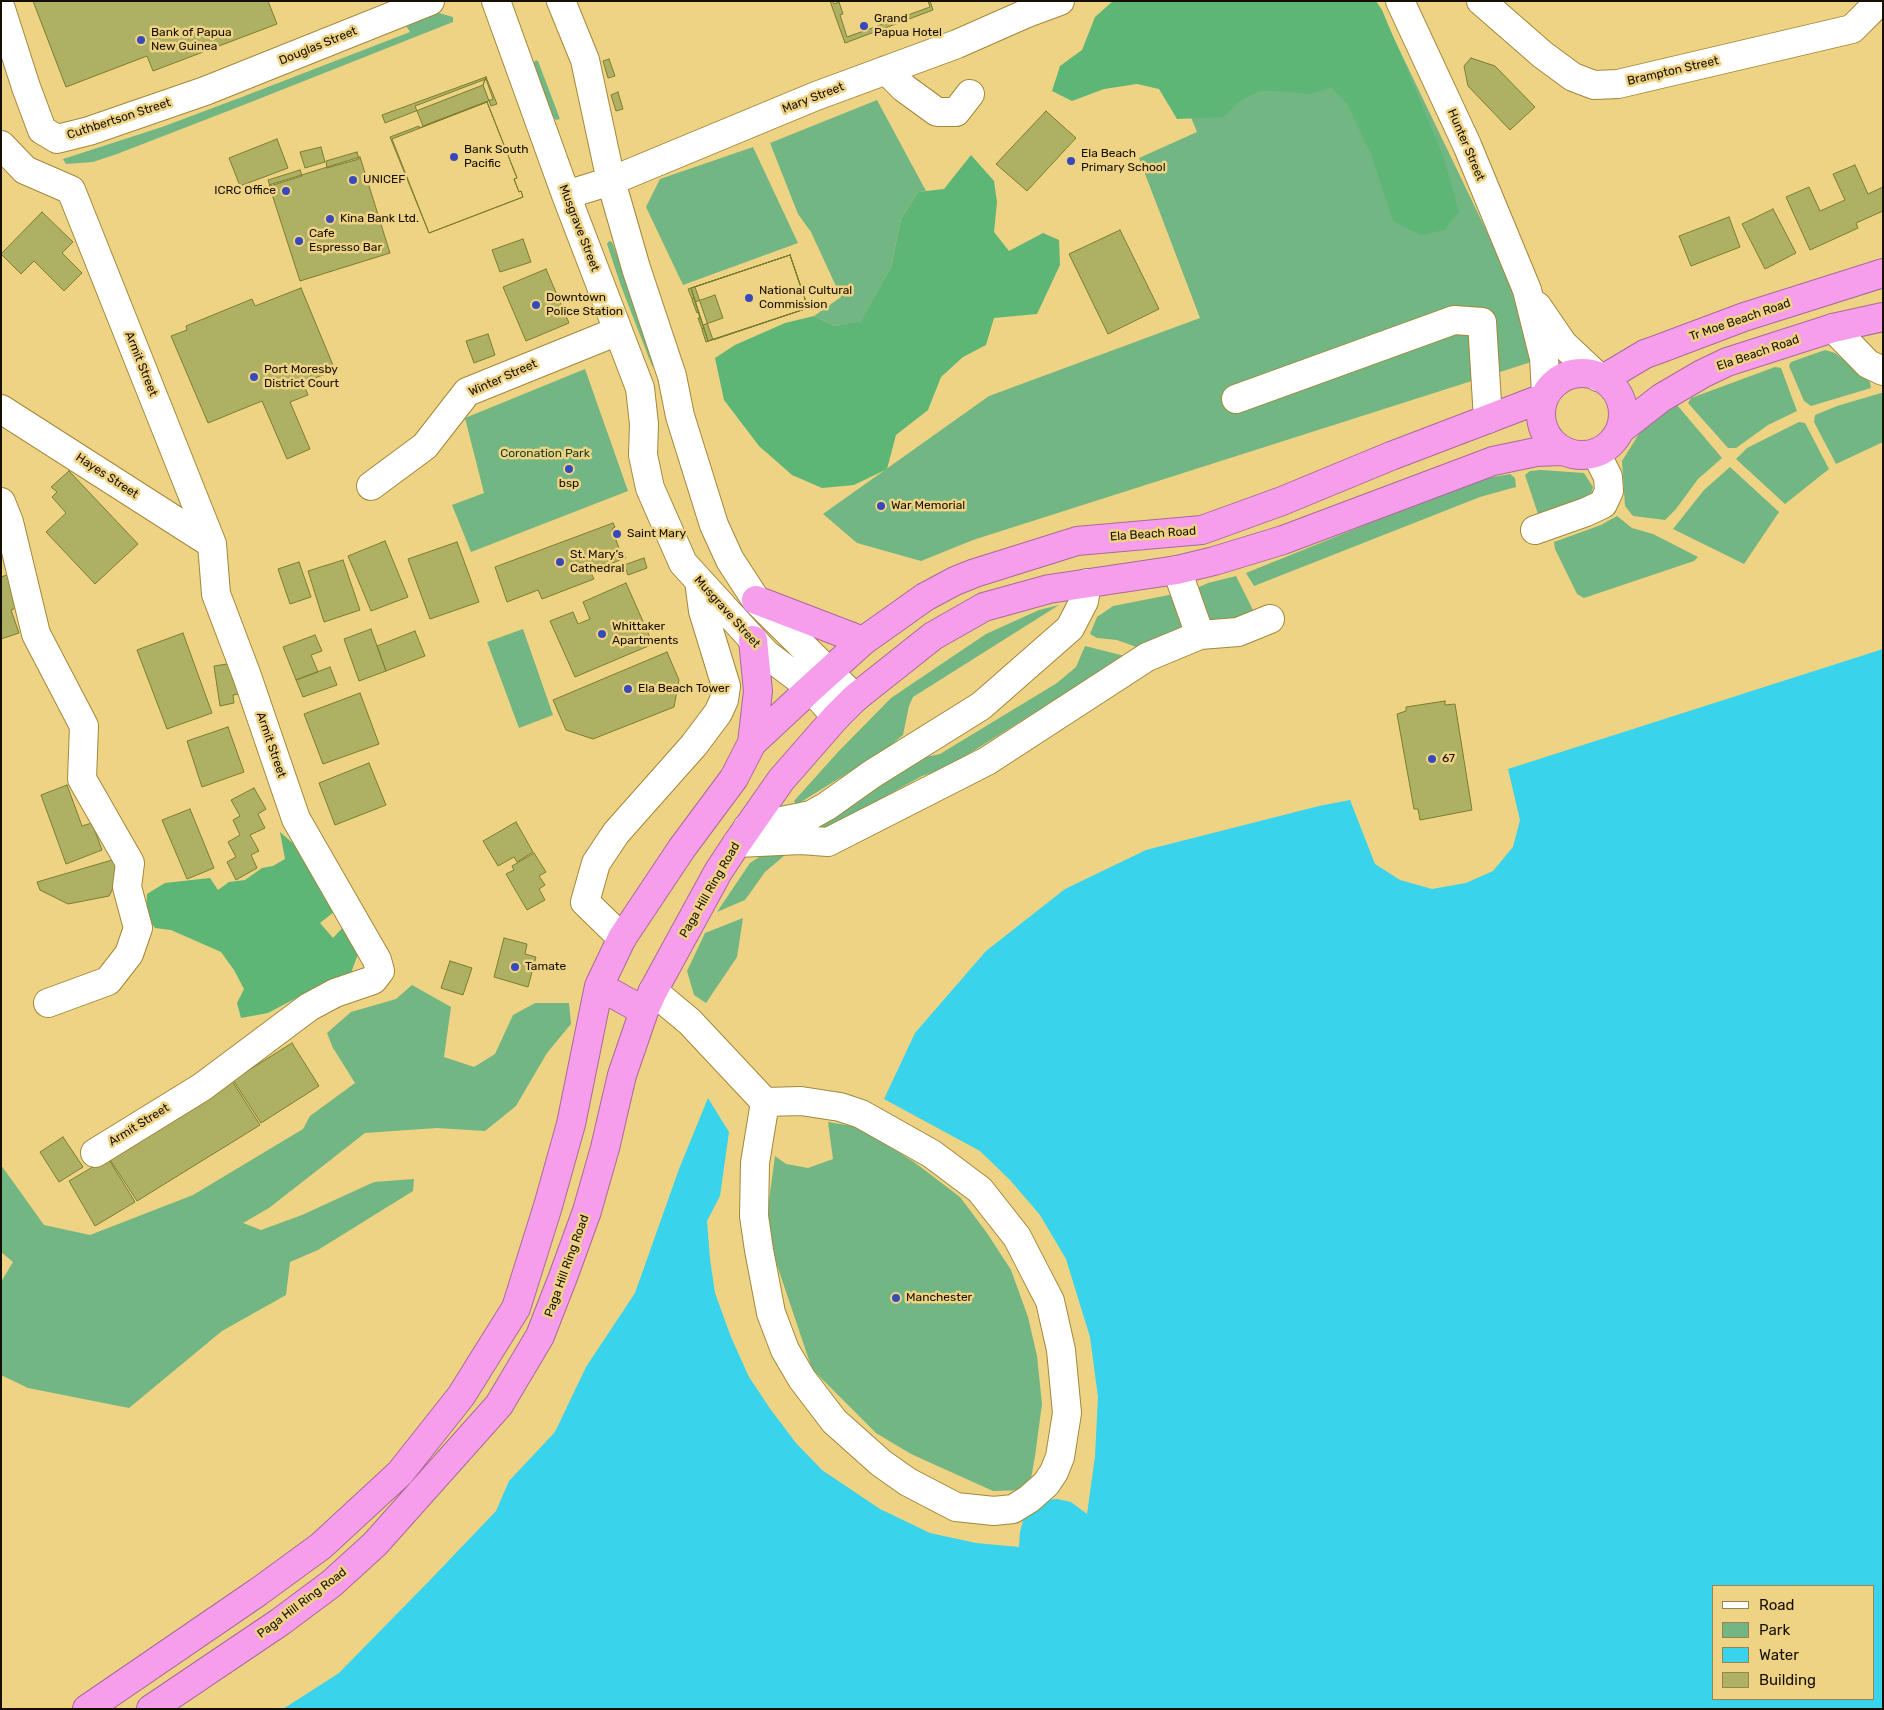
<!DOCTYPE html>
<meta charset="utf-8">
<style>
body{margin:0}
#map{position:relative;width:1884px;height:1710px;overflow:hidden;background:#eed385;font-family:Rubik,sans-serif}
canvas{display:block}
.frame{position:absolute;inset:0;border:2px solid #160e00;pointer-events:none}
.legend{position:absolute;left:1712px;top:1585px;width:162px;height:115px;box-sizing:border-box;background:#eed385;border:1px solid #988450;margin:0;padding:6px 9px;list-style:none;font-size:15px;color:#160e00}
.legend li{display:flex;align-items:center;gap:10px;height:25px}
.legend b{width:25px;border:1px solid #988450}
</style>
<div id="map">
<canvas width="1884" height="1710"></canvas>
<div class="frame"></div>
<ul class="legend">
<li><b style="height:6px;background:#fff"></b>Road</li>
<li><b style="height:14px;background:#72b683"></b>Park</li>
<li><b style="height:14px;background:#39d3ec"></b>Water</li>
<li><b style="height:14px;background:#aeb163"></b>Building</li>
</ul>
</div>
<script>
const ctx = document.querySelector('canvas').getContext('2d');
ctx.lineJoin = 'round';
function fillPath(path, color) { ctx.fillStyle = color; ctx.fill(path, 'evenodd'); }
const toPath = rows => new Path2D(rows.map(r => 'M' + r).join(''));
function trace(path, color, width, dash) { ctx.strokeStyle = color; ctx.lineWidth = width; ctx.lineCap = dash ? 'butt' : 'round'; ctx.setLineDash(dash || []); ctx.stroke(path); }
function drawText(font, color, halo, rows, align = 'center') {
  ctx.font = font + ' Rubik,sans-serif'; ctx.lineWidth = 5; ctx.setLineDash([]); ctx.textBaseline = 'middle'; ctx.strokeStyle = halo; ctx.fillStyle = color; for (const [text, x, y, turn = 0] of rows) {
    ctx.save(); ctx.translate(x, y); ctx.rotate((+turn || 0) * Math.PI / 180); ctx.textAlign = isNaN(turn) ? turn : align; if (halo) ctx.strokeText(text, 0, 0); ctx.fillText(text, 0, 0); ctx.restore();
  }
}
fillPath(toPath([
 [1151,1,1376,1,1547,357,973,540,921,561,857,543,823,514,989,396,1200,318,1139,158,1197,132,1144,4],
 [439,13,453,17,453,22,246,104,117,154,93,162,66,164,63,159,162,127,242,97,410,32,405,24],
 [536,60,538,61,560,119,556,120,554,118,533,63],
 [877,100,926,191,918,192,901,219,891,267,861,323,835,326,814,316,841,297,811,232,798,214,770,143],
 [753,147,798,243,683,285,646,207,660,179],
 [609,241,612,242,657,365,655,366,652,366,621,286,607,244],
 [1825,350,1835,353,1870,382,1871,388,1811,406,1804,401,1789,366,1791,362],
 [1775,367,1781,368,1797,411,1768,425,1736,448,1728,448,1688,403,1691,398],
 [585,369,628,491,471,552,452,505,484,493,465,418],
 [1881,393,1883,394,1883,442,1836,464,1814,422,1815,415,1837,406],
 [1677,405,1722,458,1698,479,1676,509,1665,520,1633,516,1625,506,1622,461,1645,424],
 [1799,422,1805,423,1829,469,1785,504,1736,459,1747,448],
 [1730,467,1779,512,1744,564,1673,529,1704,490],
 [1541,470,1584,473,1593,487,1590,498,1538,514,1525,475,1530,471],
 [1510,474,1515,478,1516,487,1480,497,1254,586,1246,573,1476,480],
 [1617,516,1632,528,1653,534,1698,557,1694,561,1584,598,1577,594,1555,549,1554,542,1601,525],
 [1236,576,1256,616,1214,624,1205,620,1195,589,1208,583],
 [1174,594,1183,628,1139,648,1117,640,1097,638,1090,634,1097,617,1113,606],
 [1059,605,913,697,909,706,903,735,885,750,796,805,794,801,838,752,891,698,986,634,1039,610],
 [523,629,553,715,519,728,487,642],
 [1085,646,1125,656,946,768,922,776,823,831,808,833,912,760,940,754,1057,683,1076,667],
 [777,845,791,850,765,872,745,900,717,912,750,863],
 [743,918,737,957,706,1003,694,995,687,971,705,933],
 [412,985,451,1007,444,1057,474,1067,495,1054,513,1015,535,1003,569,1003,571,1024,547,1053,516,1106,485,1131,437,1128,365,1133,269,1208,243,1223,261,1230,302,1215,374,1182,414,1179,413,1191,318,1250,290,1262,286,1295,222,1331,129,1408,28,1388,1,1375,1,1282,13,1262,1,1252,1,1165,44,1225,90,1235,193,1195,303,1129,310,1116,355,1083,333,1048,327,1033,351,1012,396,999],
 [828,1122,858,1127,914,1162,960,1197,987,1233,1011,1270,1028,1317,1037,1356,1042,1404,1035,1456,1029,1490,993,1491,911,1454,876,1433,812,1369,772,1250,766,1223,775,1156,786,1164,808,1168,833,1159]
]), '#72b683');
fillPath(toPath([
 [1113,1,1376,1,1382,10,1444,158,1459,212,1444,230,1421,235,1394,222,1383,191,1372,156,1347,104,1331,87,1311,94,1279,91,1260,91,1240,101,1223,117,1177,119,1159,89,1137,84,1104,89,1072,101,1052,91,1060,66,1082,50,1095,17],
 [971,155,994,181,997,202,994,232,1009,251,1043,233,1059,240,1060,265,1037,314,994,318,986,345,963,357,941,377,928,410,896,435,887,469,854,485,822,488,792,475,759,446,724,400,715,358,735,345,785,323,814,316,835,326,861,322,891,267,901,219,918,192,944,189],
 [280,832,305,854,335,911,320,923,333,938,349,921,358,954,351,973,327,988,302,995,268,1013,241,1018,237,1003,244,989,234,970,221,952,171,930,155,928,146,916,147,894,165,883,210,878,218,890,229,882,245,880,262,868,273,866,285,859]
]), '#5db676');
fillPath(toPath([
 [1883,649,1883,1709,283,1709,339,1673,432,1578,496,1511,509,1481,555,1432,586,1367,635,1293,679,1169,708,1098,729,1132,720,1196,707,1221,710,1259,715,1293,731,1337,749,1377,771,1410,796,1443,822,1470,880,1509,930,1533,976,1543,1019,1547,1020,1532,1024,1517,1040,1500,1057,1499,1071,1502,1087,1514,1095,1456,1098,1397,1090,1337,1066,1259,1040,1215,1010,1180,980,1151,884,1099,915,1033,986,951,1065,889,1146,850,1319,806,1350,800,1375,864,1400,880,1432,889,1466,883,1493,871,1513,847,1520,820,1508,769],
 [1713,1586,1873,1586,1873,1699,1713,1699]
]), '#39d3ec');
const building = toPath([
 [33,1,268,1,277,24,153,71,147,56,66,87,33,1],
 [830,1,930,1,933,10,845,43,830,1],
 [833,1,928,1,930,7,847,37,840,15,843,14,839,2,834,4,833,1],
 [1471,58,1495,66,1535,107,1510,130,1468,86,1464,66,1471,58],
 [609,59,615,76,608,78,603,61,609,59],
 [486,77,483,85,385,123,382,115,486,77],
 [486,77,497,104,491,106,483,85,486,77],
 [486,79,493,99,423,126,415,106,486,79],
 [618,92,623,109,616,111,611,95,618,92],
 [487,102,517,178,514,179,519,192,521,191,523,197,429,233,392,139,487,102],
 [487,102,517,178,514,179,519,192,521,191,523,197,429,233,390,137,419,126,419,128,487,102],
 [1046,111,1076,138,1027,191,996,164,1046,111],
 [277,139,288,168,240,186,229,158,277,139],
 [321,147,325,162,305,168,300,152,321,147],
 [357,152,359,159,327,168,326,161,357,152],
 [360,157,390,253,300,281,269,185,360,157],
 [1855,165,1868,194,1883,187,1883,211,1856,223,1858,228,1810,250,1786,197,1809,187,1820,211,1845,200,1833,174,1855,165],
 [300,170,302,176,270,186,268,180,300,170],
 [1773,209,1796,253,1765,269,1742,224,1773,209],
 [42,212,73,242,62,253,82,273,64,291,34,261,21,274,1,254,42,212],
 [1729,217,1740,247,1691,266,1679,236,1729,217],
 [1120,230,1159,309,1108,334,1069,254,1120,230],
 [523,239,531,262,500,272,492,250,523,239],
 [790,255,808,308,706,342,702,330,704,328,702,329,698,318,700,318,698,312,697,313,692,300,694,298,692,299,688,289,790,255],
 [790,255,808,308,708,341,691,288,790,255],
 [790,255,808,308,708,341,691,288,790,255],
 [790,255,808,308,713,340,695,287,790,255],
 [546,269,569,323,526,341,503,287,546,269],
 [301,288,335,370,303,383,308,395,290,402,310,449,287,459,262,401,208,423,171,336,187,330,186,326,252,299,255,306,301,288],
 [715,295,723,318,703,325,695,302,715,295],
 [488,334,495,355,474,363,466,341,488,334],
 [69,471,138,544,95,584,46,532,66,513,52,497,57,492,51,487,69,471],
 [613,523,615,527,612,529,620,551,621,552,623,551,626,558,590,571,594,579,542,599,538,590,507,602,495,567,613,523],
 [385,541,408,597,371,611,348,556,385,541],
 [457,542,479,602,430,619,408,559,457,542],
 [644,558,647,568,628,575,624,565,644,558],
 [343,560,360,610,324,622,308,571,343,560],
 [299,562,311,597,290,604,278,569,299,562],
 [7,575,18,607,11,610,19,633,1,639,1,577,7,575],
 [626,583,653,644,575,677,550,621,573,612,578,624,590,619,583,602,626,583],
 [371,629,386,671,359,681,344,639,371,629],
 [415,631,425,656,386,671,377,646,415,631],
 [183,633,212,713,167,729,137,650,183,633],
 [315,635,322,651,311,655,318,672,296,680,283,647,315,635],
 [667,652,679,680,674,707,593,739,566,730,553,700,667,652],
 [234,663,239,694,233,695,234,703,220,706,214,666,234,663],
 [330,667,337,685,303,697,296,680,330,667],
 [360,693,379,744,323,764,304,714,360,693],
 [1445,701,1445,705,1455,704,1472,810,1420,820,1418,809,1414,809,1397,714,1406,711,1406,707,1445,701],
 [228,727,244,772,202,787,187,741,228,727],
 [369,763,386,805,335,825,319,783,369,763],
 [67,785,82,826,92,823,102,850,66,864,41,795,67,785],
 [254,788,266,809,258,814,265,828,250,835,259,851,251,855,257,868,236,880,227,862,236,857,228,842,240,835,233,820,240,816,231,800,254,788],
 [190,809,214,868,187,879,162,820,190,809],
 [516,822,533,852,517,862,514,857,498,866,483,841,516,822],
 [534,853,546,872,539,876,545,885,539,889,545,900,527,910,506,874,514,870,512,866,534,853],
 [119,858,122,870,109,896,68,904,40,890,37,882,119,858],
 [504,938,527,944,525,954,536,957,528,987,494,977,504,938],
 [450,961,472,968,463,995,441,988,450,961],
 [292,1043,319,1086,261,1123,233,1080,292,1043],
 [232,1081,260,1125,137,1201,109,1158,232,1081],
 [63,1137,83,1167,59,1182,40,1152,63,1137],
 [108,1158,135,1202,95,1226,69,1181,108,1158]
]);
fillPath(building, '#aeb163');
trace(building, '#7b7d2e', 1);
const minor = toPath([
 [496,1,566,195,640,388,644,424,643,455,650,488,683,563,766,654,811,688,836,717],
 [561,1,585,60,611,181,636,268,672,376,680,416,714,525,730,560,756,600,855,698],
 [1400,1,1467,145,1527,290,1544,358,1546,393],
 [1481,1,1543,55,1573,77,1594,85,1618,84,1852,29,1880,1],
 [1,9,26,87,42,130,57,139,89,131,205,91,430,1],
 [886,70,904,88,937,112,956,112,970,94],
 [1,145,25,170,71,190,212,544,216,594,247,676,296,819,377,960,380,971,373,980,335,993,309,1007,202,1087,95,1153],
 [566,195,611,181,816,96,957,44,1025,14,1060,1],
 [1537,306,1563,344,1598,377],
 [1833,328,1868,364,1883,371],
 [1236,399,1454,320,1482,322,1488,419],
 [1,409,212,544],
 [371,486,425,446,467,392,608,335],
 [1,502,9,522,36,634,84,726,82,779,130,863,127,887,138,928,129,954,108,981,48,1003],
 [1535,530,1586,512,1603,504,1609,491,1608,477,1596,453],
 [1177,570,1200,635],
 [747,828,811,815,827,806,872,774,981,706,1070,628,1084,601,1087,583],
 [737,843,801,840,828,842,987,761,1147,657,1200,635,1238,632,1270,619],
 [622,938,585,902,596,863,616,833,694,745,718,713,724,700,726,686,703,611,699,581],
 [653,991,690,1022,765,1102],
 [801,1101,840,1107,861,1114,932,1154,980,1190,1017,1237,1035,1272,1050,1301,1061,1350,1067,1413,1060,1457,1054,1472,1046,1484,1029,1499,1013,1509,994,1511,956,1507,908,1482,881,1463,834,1421,802,1379,785,1350,771,1313,759,1250,754,1216,755,1163,765,1102,801,1101]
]);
const highway = toPath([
 '1541 414a41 41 0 1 1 82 0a41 41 0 1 1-82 0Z',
 [1603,379,1645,354,1659,349,1744,317,1883,273],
 [1620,430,1661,398,1702,374,1727,362,1833,328,1883,317],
 [756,600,863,641],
 [752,743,811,688,863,641,925,597,955,581,975,573,1077,541,1202,530,1282,501,1391,456,1543,398],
 [599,986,644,1011],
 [87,1709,258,1592,321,1546,400,1473,461,1396,516,1308,548,1206,571,1124,599,986,622,938,682,848,734,778,752,743,758,691,753,640],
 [151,1709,280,1622,331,1584,375,1544,499,1405,540,1336,563,1277,587,1211,605,1148,622,1075,644,1011,653,991,718,872,737,843,781,780,836,717,855,698,933,636,984,607,1049,589,1177,570,1214,561,1283,540,1493,461,1536,452,1562,451]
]);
trace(minor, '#a2883a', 30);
trace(highway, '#a86b99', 30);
trace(minor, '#fff', 28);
trace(highway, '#f69deb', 28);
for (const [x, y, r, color] of [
 [864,26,5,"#3849bb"],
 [141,40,5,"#3849bb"],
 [454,157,5,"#3849bb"],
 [1071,161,5,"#3849bb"],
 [353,180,5,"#3849bb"],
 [286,191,5,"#3849bb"],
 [330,219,5,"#3849bb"],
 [299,241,5,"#3849bb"],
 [749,298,5,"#3849bb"],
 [536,305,5,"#3849bb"],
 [254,377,5,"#3849bb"],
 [569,469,5,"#3849bb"],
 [881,506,5,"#3849bb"],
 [617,534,5,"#3849bb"],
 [560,562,5,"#3849bb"],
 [602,634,5,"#3849bb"],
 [628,689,5,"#3849bb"],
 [1432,759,5,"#3849bb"],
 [515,967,5,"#3849bb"],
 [896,1298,5,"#3849bb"]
]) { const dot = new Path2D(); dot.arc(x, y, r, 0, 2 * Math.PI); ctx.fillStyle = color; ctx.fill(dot); trace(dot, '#eed385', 2); }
drawText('12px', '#160e00', '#eed385', [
 ["Grand",874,19],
 ["Papua Hotel",874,33],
 ["Bank of Papua",151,33],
 ["New Guinea",151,47],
 ["Bank South",464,150],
 ["Pacific",464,164],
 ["Ela Beach",1081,154],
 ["Primary School",1081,168],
 ["UNICEF",363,180],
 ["ICRC Office",276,191,"right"],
 ["Kina Bank Ltd.",340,219],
 ["Cafe",309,234],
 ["Espresso Bar",309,248],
 ["National Cultural",759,291],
 ["Commission",759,305],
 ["Downtown",546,298],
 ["Police Station",546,312],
 ["Port Moresby",264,370],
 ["District Court",264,384],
 ["bsp",569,484,"center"],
 ["War Memorial",891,506],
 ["Saint Mary",627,534],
 ["St. Mary’s",570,555],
 ["Cathedral",570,569],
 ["Whittaker",612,627],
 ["Apartments",612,641],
 ["Ela Beach Tower",638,689],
 ["67",1442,759],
 ["Tamate",525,967],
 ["Manchester",906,1298]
], 'left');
drawText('12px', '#160e00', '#eed385', [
 ["Douglas Street",318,46,-22],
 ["Brampton Street",1673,71,-13],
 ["Mary Street",813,98,-21],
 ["Cuthbertson Street",119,119,-18],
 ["Hunter Street",1466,145,67],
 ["Musgrave Street",579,228,69],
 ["Tr Moe Beach Road",1740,320,-19],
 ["Ela Beach Road",1758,353,-19],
 ["Armit Street",141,364,68],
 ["Winter Street",503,378,-24],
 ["Hayes Street",107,476,33],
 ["Ela Beach Road",1153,534,-4],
 ["Musgrave Street",727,612,48],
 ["Armit Street",271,745,71],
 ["Paga Hill Ring Road",710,890,-60],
 ["Armit Street",139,1125,-32],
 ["Paga Hill Ring Road",567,1266,-70],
 ["Paga Hill Ring Road",302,1603,-37]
]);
drawText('12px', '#163b21', '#eed385', [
 ["Coronation Park",545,454]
]);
</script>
